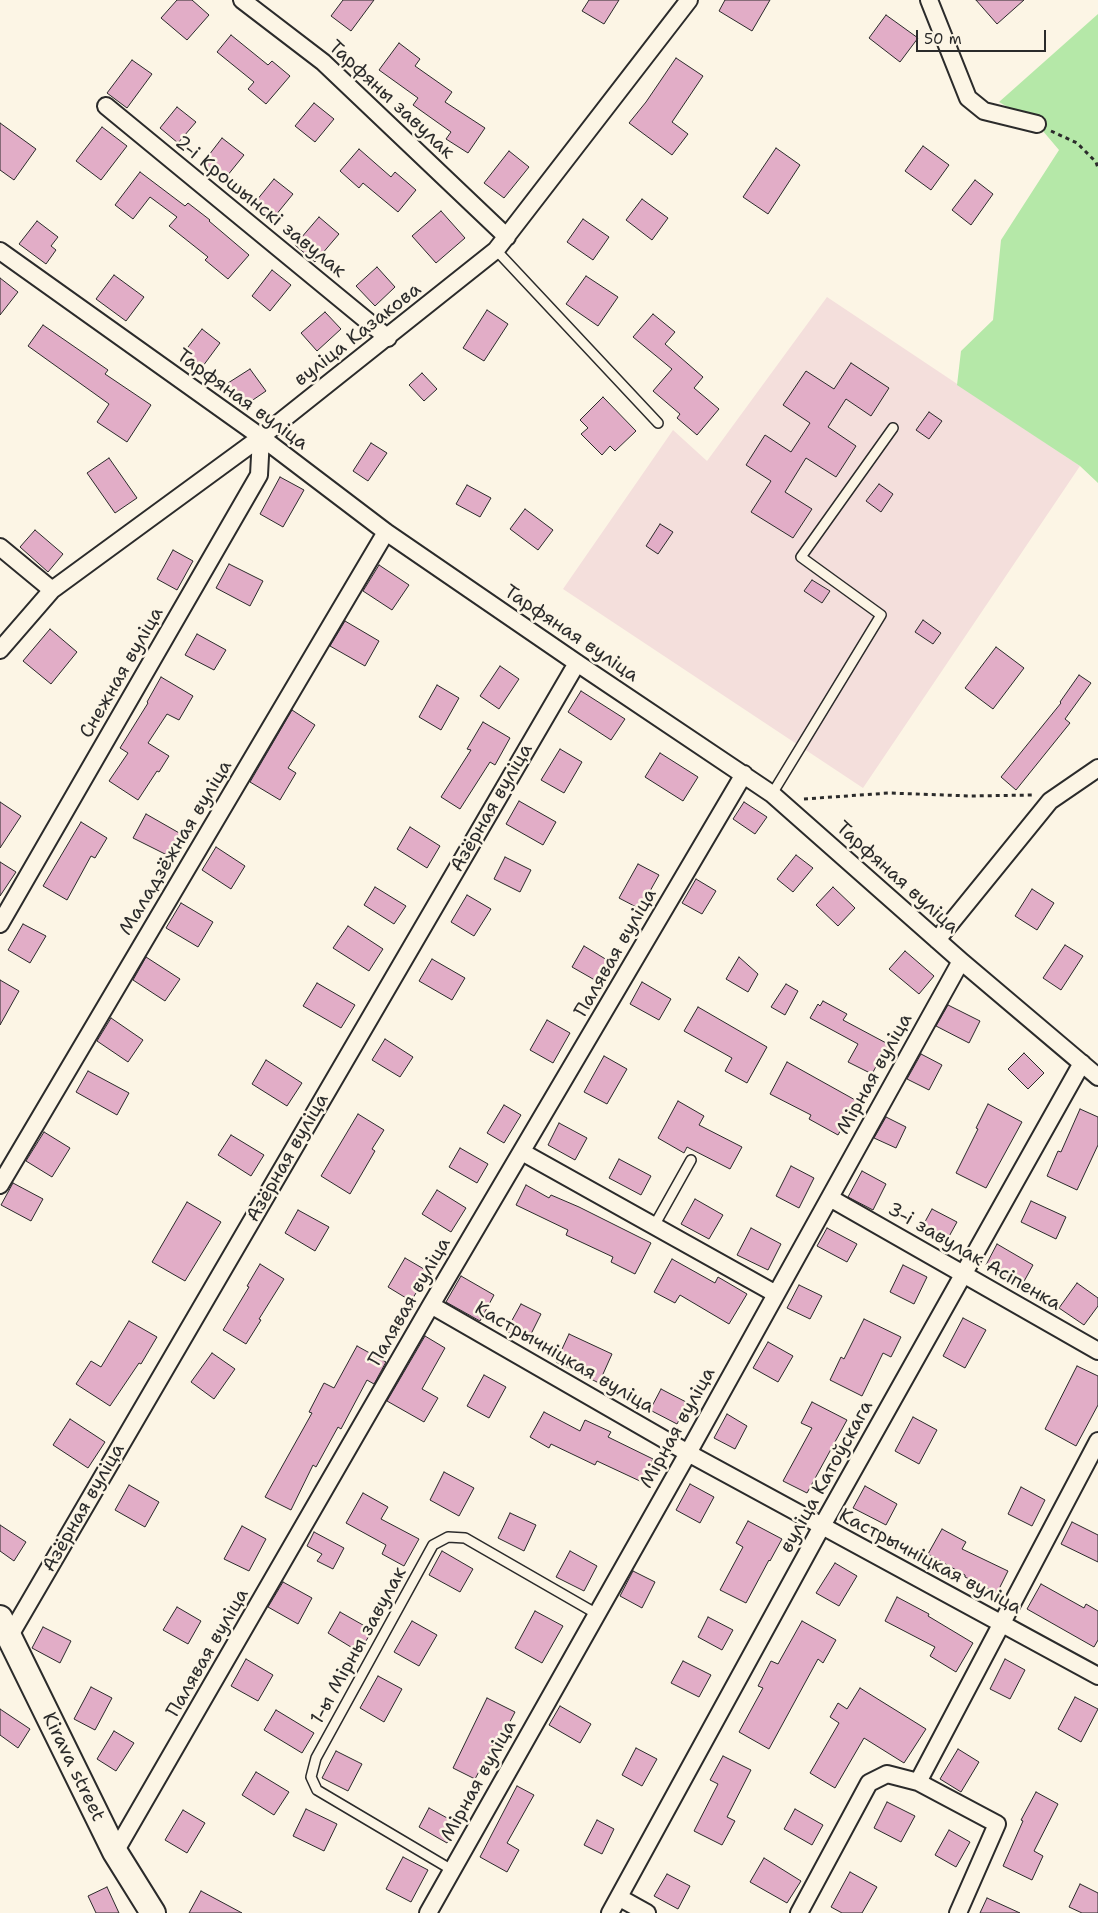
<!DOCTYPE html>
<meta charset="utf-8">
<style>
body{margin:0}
#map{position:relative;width:1098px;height:1913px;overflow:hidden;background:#fcf5e5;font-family:"Shantell Sans",sans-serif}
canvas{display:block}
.scale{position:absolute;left:916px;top:30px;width:130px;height:22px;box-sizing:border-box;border:2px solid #2b2b2b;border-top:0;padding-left:6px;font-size:15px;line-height:18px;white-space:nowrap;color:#2b2b2b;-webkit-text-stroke:4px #fcf5e5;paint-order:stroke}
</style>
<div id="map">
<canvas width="1098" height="1913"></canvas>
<div class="scale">50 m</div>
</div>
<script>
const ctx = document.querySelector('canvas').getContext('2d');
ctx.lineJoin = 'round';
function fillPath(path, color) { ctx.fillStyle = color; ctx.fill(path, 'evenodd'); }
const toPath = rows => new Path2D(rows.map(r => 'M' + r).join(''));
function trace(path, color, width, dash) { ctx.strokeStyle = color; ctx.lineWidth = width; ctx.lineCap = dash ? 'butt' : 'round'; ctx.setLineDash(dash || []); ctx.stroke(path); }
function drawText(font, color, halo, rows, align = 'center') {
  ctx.font = font + ' "Shantell Sans",sans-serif'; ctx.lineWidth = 5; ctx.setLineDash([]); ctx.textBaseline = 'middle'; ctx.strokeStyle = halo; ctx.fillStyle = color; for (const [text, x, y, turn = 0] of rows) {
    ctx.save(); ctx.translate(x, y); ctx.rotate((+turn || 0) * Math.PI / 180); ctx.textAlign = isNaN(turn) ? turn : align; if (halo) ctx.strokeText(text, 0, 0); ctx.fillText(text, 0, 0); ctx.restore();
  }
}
fillPath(toPath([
 [827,297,1080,466,863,788,563,589,673,430,707,461]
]), '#f4dfdc');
fillPath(toPath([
 [1098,14,1098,483,1080,466,957,385,961,351,993,320,1001,240,1059,150,1037,124,999,102]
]), '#b5e8a8');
const building = toPath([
 [177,0,192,0,209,15,187,40,161,18,177,0],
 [343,0,374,0,351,31,331,16,343,0],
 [589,0,619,0,604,24,582,11,589,0],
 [725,0,770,0,752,31,719,11,725,0],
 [976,0,1024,0,997,24,976,0],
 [886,15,918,38,900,62,869,38,886,15],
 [231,35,268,65,272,61,290,76,266,104,248,89,254,82,217,52,231,35],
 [399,43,420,59,415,66,452,92,445,102,485,128,468,153,446,139,451,132,413,105,418,98,379,70,399,43],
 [676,58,703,76,672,122,688,134,672,155,629,123,646,102,676,58],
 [132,60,152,74,127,108,107,93,132,60],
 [314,103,334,119,315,142,295,126,314,103],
 [177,107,196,122,178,143,160,128,177,107],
 [0,123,36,149,14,180,0,170,0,123],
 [102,127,127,146,101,180,76,161,102,127],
 [222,138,244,155,223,181,202,164,222,138],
 [923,146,949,165,931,190,905,171,923,146],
 [776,148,800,165,768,214,743,197,776,148],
 [359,149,391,177,395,172,416,190,398,212,363,183,359,188,340,171,359,149],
 [509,151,529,167,504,198,484,183,509,151],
 [140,172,185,206,188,203,210,220,209,221,249,255,228,279,205,260,208,257,169,226,177,217,150,197,133,219,115,205,140,172],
 [274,179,293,194,271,221,252,206,274,179],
 [975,180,993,194,971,225,952,210,975,180],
 [642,199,668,218,652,240,626,220,642,199],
 [441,211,465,238,436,263,412,236,441,211],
 [319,217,339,234,315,262,295,245,319,217],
 [583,219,609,237,593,260,567,242,583,219],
 [37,221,58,237,51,246,56,250,46,264,19,244,37,221],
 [377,267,395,287,375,306,356,286,377,267],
 [272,270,291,285,270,311,252,296,272,270],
 [114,275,144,297,126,321,96,299,114,275],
 [586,276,618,297,598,326,566,304,586,276],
 [0,278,18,292,0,315,0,278],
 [487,310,508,324,484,361,463,348,487,310],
 [325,312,341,329,317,351,301,333,325,312],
 [653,314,675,332,665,344,703,377,694,388,719,409,697,435,677,418,680,414,653,391,672,369,633,337,653,314],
 [43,325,108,370,105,374,151,405,127,442,97,422,109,404,28,346,43,325],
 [202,329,220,343,200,370,181,356,202,329],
 [851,363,889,388,871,416,846,399,828,427,856,446,836,477,806,458,785,492,812,509,793,538,751,512,771,481,746,465,765,435,791,452,810,423,783,405,806,371,834,389,851,363],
 [250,369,266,391,244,406,228,383,250,369],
 [422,373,437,389,424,401,409,385,422,373],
 [603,397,636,431,615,451,610,446,602,455,581,434,588,428,580,420,603,397],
 [929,412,942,421,929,439,916,430,929,412],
 [371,443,387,453,368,481,353,471,371,443],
 [109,458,137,498,115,513,87,473,109,458],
 [280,477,304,490,283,527,260,514,280,477],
 [879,484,893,494,881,512,866,501,879,484],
 [467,485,491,498,480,517,456,504,467,485],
 [525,509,553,530,538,550,510,529,525,509],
 [660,524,673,532,658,554,646,546,660,524],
 [35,530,63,554,48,572,20,547,35,530],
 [173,550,193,561,177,590,157,579,173,550],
 [229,564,263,581,250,606,216,588,229,564],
 [379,565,409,585,392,610,363,591,379,565],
 [812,580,830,591,822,603,804,591,812,580],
 [923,620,941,633,933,644,915,632,923,620],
 [345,621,379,641,365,666,330,646,345,621],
 [50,629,77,652,51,684,23,661,50,629],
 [197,634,226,650,214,670,185,655,197,634],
 [996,647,1024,668,993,709,965,688,996,647],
 [500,666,519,679,499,709,480,696,500,666],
 [1079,675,1091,683,1065,719,1070,723,1016,790,1001,777,1061,703,1060,702,1079,675],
 [161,677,193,696,179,720,167,714,148,743,169,756,159,772,157,771,138,800,109,781,128,753,120,748,148,703,147,702,161,677],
 [437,685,459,698,441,730,419,717,437,685],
 [581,691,625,719,611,740,568,712,581,691],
 [292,710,315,725,288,768,296,773,280,800,250,782,292,710],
 [483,722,510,738,495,765,490,762,460,809,441,797,471,750,467,749,483,722],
 [560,749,582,762,564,793,541,780,560,749],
 [660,753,698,777,683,801,645,777,660,753],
 [519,801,556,822,543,845,506,824,519,801],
 [0,802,21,816,0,848,0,802],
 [744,802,767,817,755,834,733,819,744,802],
 [146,814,181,834,169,856,133,838,146,814],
 [81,822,107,838,95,858,91,856,67,900,43,886,81,822],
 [410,827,440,846,427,868,397,849,410,827],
 [216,847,245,866,231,889,202,870,216,847],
 [796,855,813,868,793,892,777,879,796,855],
 [505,857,531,870,520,892,494,879,505,857],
 [0,862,16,872,0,896,0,862],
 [638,864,659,875,640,909,619,898,638,864],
 [696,879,716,891,702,914,682,903,696,879],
 [375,887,406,906,394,924,364,905,375,887],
 [833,887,855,908,838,926,816,905,833,887],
 [1032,889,1054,903,1037,930,1015,916,1032,889],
 [467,895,491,909,474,936,451,922,467,895],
 [181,903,213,922,198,947,166,928,181,903],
 [23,924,46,936,30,963,8,950,23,924],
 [348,926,383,949,369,971,333,948,348,926],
 [1065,945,1083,956,1061,990,1043,978,1065,945],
 [584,946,612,963,600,983,572,967,584,946],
 [905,951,934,976,919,994,889,969,905,951],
 [146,957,180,979,165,1001,133,980,146,957],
 [739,957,758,974,748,992,726,979,739,957],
 [432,959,465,978,452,1000,419,981,432,959],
 [0,980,19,991,0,1025,0,980],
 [642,982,671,999,659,1020,630,1004,642,982],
 [317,983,355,1005,341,1028,303,1006,317,983],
 [786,984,798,991,785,1015,771,1007,786,984],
 [823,1001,847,1014,843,1020,888,1044,872,1074,848,1062,858,1044,810,1018,818,1004,820,1006,823,1001],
 [948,1005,980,1021,969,1043,936,1026,948,1005],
 [698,1007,767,1047,747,1083,725,1071,732,1058,684,1031,698,1007],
 [111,1018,143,1040,128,1062,97,1041,111,1018],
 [547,1020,570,1033,553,1063,530,1050,547,1020],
 [385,1039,413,1057,400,1077,372,1060,385,1039],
 [1024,1053,1044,1073,1028,1089,1008,1069,1024,1053],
 [921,1054,942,1065,929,1090,907,1079,921,1054],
 [604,1056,627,1069,607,1104,584,1092,604,1056],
 [266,1060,302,1083,287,1106,252,1084,266,1060],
 [787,1062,857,1101,838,1135,809,1119,811,1115,770,1094,787,1062],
 [88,1071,129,1093,117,1115,76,1092,88,1071],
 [678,1101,704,1116,699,1125,742,1147,730,1169,687,1147,684,1153,658,1138,678,1101],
 [988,1104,1022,1122,986,1188,956,1173,978,1129,976,1128,988,1104],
 [504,1105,521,1115,504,1143,487,1133,504,1105],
 [1080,1109,1098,1117,1098,1145,1077,1190,1047,1176,1058,1151,1061,1152,1080,1109],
 [358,1114,384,1130,372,1149,375,1151,350,1194,321,1176,358,1114],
 [886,1117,906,1127,896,1148,874,1138,886,1117],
 [559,1123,587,1138,575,1160,548,1145,559,1123],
 [44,1132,70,1148,52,1177,26,1161,44,1132],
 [231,1135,264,1155,251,1176,218,1155,231,1135],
 [460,1148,488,1164,477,1183,449,1167,460,1148],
 [619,1159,651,1176,641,1195,609,1178,619,1159],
 [791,1166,814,1178,799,1208,776,1196,791,1166],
 [862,1171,886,1184,873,1210,848,1197,862,1171],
 [13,1183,43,1199,31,1221,1,1205,13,1183],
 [526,1185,549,1198,551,1195,579,1207,651,1243,635,1274,611,1262,613,1257,566,1235,568,1230,516,1205,526,1185],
 [437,1190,466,1208,451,1232,422,1214,437,1190],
 [695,1199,723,1215,709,1239,681,1224,695,1199],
 [1031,1201,1066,1217,1056,1239,1021,1222,1031,1201],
 [187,1202,221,1222,185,1281,152,1262,187,1202],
 [932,1209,957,1222,946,1242,921,1229,932,1209],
 [298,1210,329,1227,315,1251,285,1233,298,1210],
 [751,1228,781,1244,768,1270,737,1255,751,1228],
 [827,1228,857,1244,847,1262,817,1246,827,1228],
 [997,1244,1033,1265,1022,1285,986,1265,997,1244],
 [405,1258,429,1272,411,1301,388,1287,405,1258],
 [672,1259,715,1283,718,1277,747,1294,729,1324,680,1295,675,1303,654,1292,672,1259],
 [260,1264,284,1279,259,1319,261,1320,246,1344,223,1330,249,1287,247,1286,260,1264],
 [903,1265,927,1277,914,1304,890,1292,903,1265],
 [461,1276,494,1295,480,1321,446,1302,461,1276],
 [1077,1283,1098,1298,1098,1306,1084,1325,1059,1308,1077,1283],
 [799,1285,822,1296,810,1319,787,1308,799,1285],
 [521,1304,541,1314,527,1342,506,1331,521,1304],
 [963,1318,986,1330,965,1368,943,1356,963,1318],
 [864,1319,901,1337,891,1357,883,1353,862,1396,830,1380,841,1357,844,1359,864,1319],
 [129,1321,157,1337,141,1364,139,1363,110,1406,76,1384,91,1361,101,1367,129,1321],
 [569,1334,612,1354,599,1383,556,1362,569,1334],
 [425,1336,445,1348,422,1389,438,1398,424,1422,387,1401,425,1336],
 [768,1342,793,1356,778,1382,753,1368,768,1342],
 [357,1346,386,1362,374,1384,367,1380,341,1429,338,1427,316,1467,313,1465,291,1510,265,1497,312,1413,309,1412,324,1383,334,1388,357,1346],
 [212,1353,235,1369,214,1399,191,1382,212,1353],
 [1077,1366,1098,1376,1098,1405,1076,1446,1045,1429,1077,1366],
 [484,1375,506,1387,489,1418,467,1406,484,1375],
 [661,1389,688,1403,677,1424,650,1410,661,1389],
 [812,1402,847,1420,807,1493,783,1481,812,1428,801,1423,812,1402],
 [544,1412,580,1431,585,1420,611,1432,608,1437,653,1459,642,1482,597,1461,595,1465,551,1444,549,1448,530,1437,544,1412],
 [727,1414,747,1426,735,1449,714,1438,727,1414],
 [913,1417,937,1430,919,1464,895,1451,913,1417],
 [70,1419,105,1442,88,1468,53,1445,70,1419],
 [444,1472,474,1488,459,1516,430,1500,444,1472],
 [690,1484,714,1497,700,1523,676,1510,690,1484],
 [129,1485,159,1502,145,1527,115,1510,129,1485],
 [865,1486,897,1504,886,1525,853,1508,865,1486],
 [1021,1487,1045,1500,1032,1526,1008,1514,1021,1487],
 [363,1493,388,1507,381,1519,419,1539,404,1566,382,1554,386,1545,346,1523,363,1493],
 [510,1513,536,1525,524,1551,498,1538,510,1513],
 [748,1521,782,1539,770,1561,769,1560,746,1603,720,1590,743,1547,736,1543,748,1521],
 [1072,1522,1098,1535,1098,1562,1061,1544,1072,1522],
 [0,1525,26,1542,14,1561,0,1551,0,1525],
 [242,1526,266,1539,249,1571,224,1559,242,1526],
 [942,1529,966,1542,962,1549,1008,1571,997,1593,965,1577,965,1575,928,1554,942,1529],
 [314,1532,344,1548,333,1569,317,1561,322,1554,307,1546,314,1532],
 [442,1551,473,1569,460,1592,429,1575,442,1551],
 [570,1551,597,1566,584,1591,556,1577,570,1551],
 [835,1563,857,1576,839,1606,816,1593,835,1563],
 [633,1571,655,1582,642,1608,620,1596,633,1571],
 [283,1582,312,1598,298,1624,268,1607,283,1582],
 [1041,1584,1084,1608,1086,1604,1098,1611,1098,1640,1094,1647,1027,1609,1041,1584],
 [897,1597,929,1614,928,1616,973,1643,956,1672,930,1656,935,1647,885,1621,897,1597],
 [177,1607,201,1621,188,1644,163,1630,177,1607],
 [535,1611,563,1626,542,1663,515,1648,535,1611],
 [340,1612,370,1629,367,1635,369,1636,359,1652,328,1633,340,1612],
 [708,1617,733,1630,722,1650,698,1637,708,1617],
 [412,1621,437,1635,419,1666,394,1652,412,1621],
 [802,1621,836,1640,823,1663,818,1659,769,1749,739,1732,763,1688,758,1686,771,1661,778,1664,802,1621],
 [43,1627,71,1641,60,1663,32,1648,43,1627],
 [246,1659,273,1675,258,1701,231,1686,246,1659],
 [1005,1659,1025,1670,1010,1699,990,1689,1005,1659],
 [683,1661,711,1675,699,1697,671,1683,683,1661],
 [378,1676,402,1689,384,1722,360,1708,378,1676],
 [91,1687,112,1698,95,1730,74,1719,91,1687],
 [860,1688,926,1729,904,1763,864,1738,835,1788,810,1773,839,1723,830,1717,838,1703,847,1709,860,1688],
 [1075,1697,1098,1709,1081,1742,1058,1729,1075,1697],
 [487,1698,515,1712,503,1735,500,1733,475,1779,453,1768,487,1698],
 [560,1706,591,1724,580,1743,549,1725,560,1706],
 [0,1709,30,1729,18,1748,0,1735,0,1709],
 [276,1710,314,1733,302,1753,264,1730,276,1710],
 [114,1731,134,1743,116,1771,97,1759,114,1731],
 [636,1748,657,1759,642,1786,622,1775,636,1748],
 [958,1749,979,1762,961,1792,940,1779,958,1749],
 [336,1751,362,1764,348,1791,322,1778,336,1751],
 [723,1756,751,1770,727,1817,735,1821,722,1845,694,1831,718,1784,710,1780,723,1756],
 [256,1772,289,1792,274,1815,242,1795,256,1772],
 [517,1786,534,1795,507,1843,519,1850,507,1872,480,1857,517,1786],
 [1036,1792,1058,1804,1034,1851,1043,1856,1032,1880,1003,1866,1023,1821,1021,1820,1036,1792],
 [887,1802,915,1816,901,1842,874,1828,887,1802],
 [429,1808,458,1824,447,1843,419,1827,429,1808],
 [306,1809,337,1824,324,1851,293,1836,306,1809],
 [795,1809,823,1825,812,1845,784,1829,795,1809],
 [183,1810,205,1823,187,1853,165,1840,183,1810],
 [597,1820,614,1829,602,1854,584,1845,597,1820],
 [949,1830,970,1842,956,1867,935,1855,949,1830],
 [403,1857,428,1870,411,1902,386,1889,403,1857],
 [764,1858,801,1881,787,1903,750,1882,764,1858],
 [850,1872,877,1887,862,1913,842,1913,831,1907,850,1872],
 [667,1874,690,1886,678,1909,654,1896,667,1874],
 [1080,1884,1098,1893,1098,1913,1082,1913,1069,1907,1080,1884],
 [107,1887,119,1913,96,1913,88,1896,107,1887],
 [201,1891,242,1913,189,1913,201,1891],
 [987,1898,1020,1913,980,1913,987,1898]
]);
fillPath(building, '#e2adc7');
trace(building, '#2b2b2b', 1);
const lane = toPath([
 [496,250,658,423],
 [772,794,881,615,801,557,893,428],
 [654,1226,691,1160],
 [452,1870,317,1790,311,1777,316,1758,433,1545,448,1537,465,1538,597,1614]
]);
const street = toPath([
 [242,0,323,62,507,237],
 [929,0,968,98,984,111,1037,124],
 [106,106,388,338],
 [0,251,261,437,386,532,577,663,772,794,961,961,1098,1077],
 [0,547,52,590],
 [0,650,52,590,261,437,496,250,689,0],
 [0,924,259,475,261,437],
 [937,940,1050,801,1098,768],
 [522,1152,776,1294],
 [0,1185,386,532],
 [830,1198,1098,1351],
 [431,1305,688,1453,1098,1676],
 [9,1637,577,663],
 [918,1782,997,1824,958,1913],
 [115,1852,431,1305,744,774],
 [620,1898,647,1913],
 [428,1913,688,1453,961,961],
 [610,1913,822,1526,1082,1063],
 [799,1913,869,1783,887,1774,918,1782,1098,1441]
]);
const secondary = toPath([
 [0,1618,115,1852,153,1913]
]);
trace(lane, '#2b2b2b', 12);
trace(street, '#2b2b2b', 20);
trace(secondary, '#2b2b2b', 28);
trace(toPath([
 [1051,131,1077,143,1096,162,1098,168],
 [804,799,889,793,971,796,1035,795]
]), '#2b2b2b', 3, [4, 4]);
trace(lane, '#fcf5e5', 9);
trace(street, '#fcf5e5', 16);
trace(secondary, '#fcf5e5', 24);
drawText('19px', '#2b2b2b', '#fcf5e5', [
 ["Тарфяны завулак",391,100,43],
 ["2-і Крошынскі завулак",260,207,39],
 ["вуліца Казакова",358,335,-38],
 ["Тарфяная вуліца",242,400,36],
 ["Тарфяная вуліца",571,634,34],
 ["Снежная вуліца",122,673,-60],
 ["Азёрная вуліца",492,808,-60],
 ["Маладзёжная вуліца",176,848,-59],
 ["Тарфяная вуліца",897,878,42],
 ["Палявая вуліца",616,953,-60],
 ["Мірная вуліца",875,1074,-61],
 ["Азёрная вуліца",288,1158,-60],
 ["3-і завулак Асіпенка",974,1257,30],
 ["Палявая вуліца",410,1302,-60],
 ["Кастрычніцкая вуліца",564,1358,30],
 ["Мірная вуліца",678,1428,-61],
 ["вуліца Катоўскага",827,1477,-61],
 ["Азёрная вуліца",84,1508,-60],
 ["Кастрычніцкая вуліца",930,1562,28],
 ["1-ы Мірны завулак",359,1646,-61],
 ["Палявая вуліца",208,1653,-60],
 ["Kirava street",73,1767,64],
 ["Мірная вуліца",479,1781,-61]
]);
</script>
